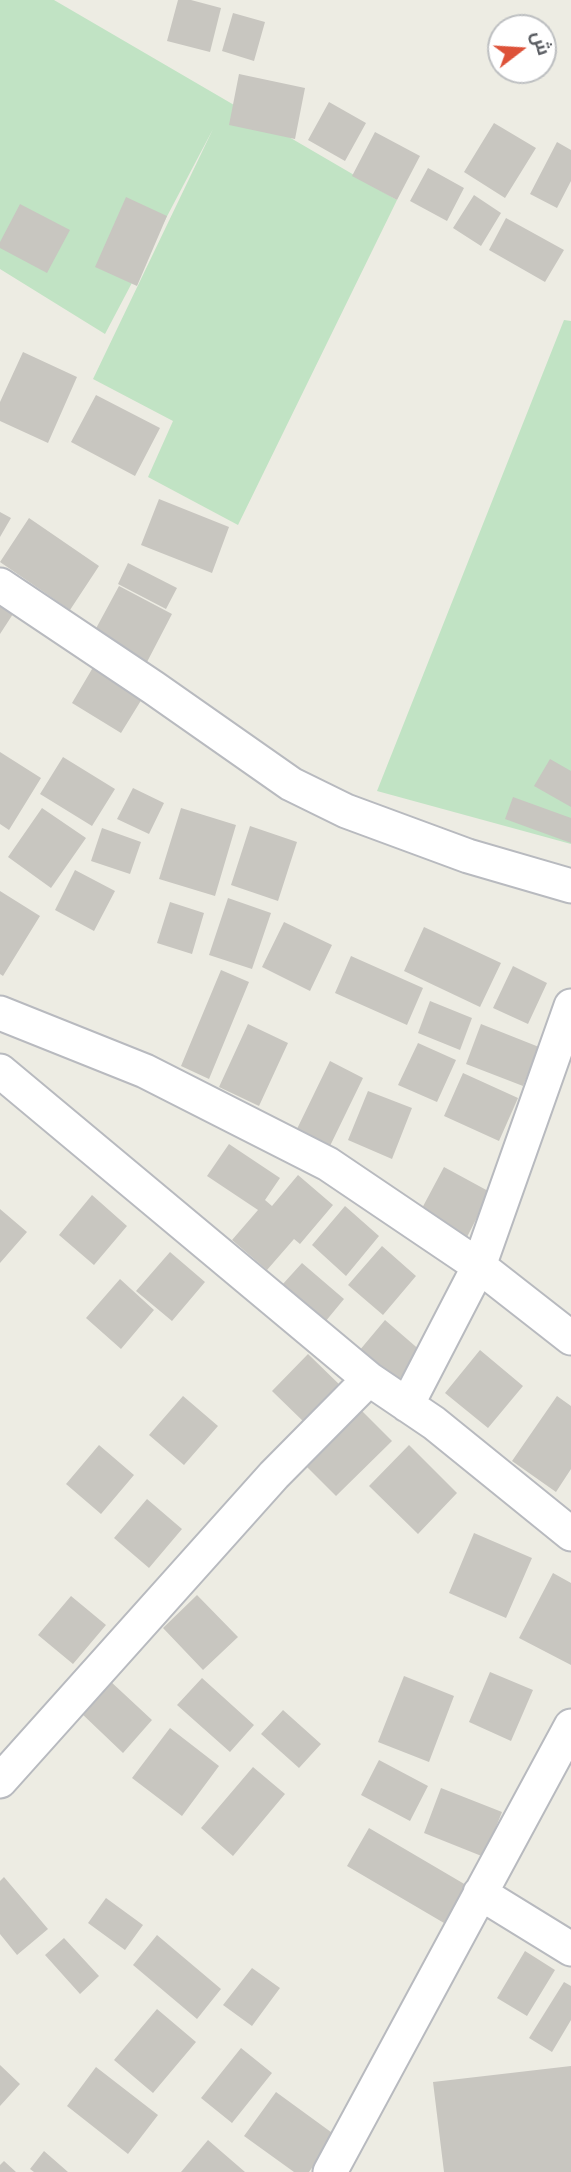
<!DOCTYPE html>
<meta charset="utf-8">
<style>
body{margin:0}
#map{position:relative;width:571px;height:2172px;overflow:hidden;background:#edece3;font-family:"Alegreya Sans",Cairo,sans-serif}
canvas{display:block}
.north{position:absolute;left:487px;top:14px;width:70px;height:70px;box-sizing:border-box;background:#fff;border:2px solid #bdbfc1;border-radius:50%;rotate:73deg;font-size:19px;font-weight:700;line-height:28px;text-align:center;color:#5b5e63}
.north::after{content:'';display:block;margin:auto;width:24px;height:32px;background:#dd5239;clip-path:polygon(50% 0,100% 100%,50% 72%,0 100%)}
</style>
<div id="map">
<canvas width="571" height="2172"></canvas>
<div class="north">ش</div>
</div>
<script>
const ctx = document.querySelector('canvas').getContext('2d');
ctx.lineJoin = 'round';
function fillPath(path, color) { ctx.fillStyle = color; ctx.fill(path, 'evenodd'); }
const toPath = rows => new Path2D(rows.map(r => 'M' + r).join(''));
function trace(path, color, width, dash) { ctx.strokeStyle = color; ctx.lineWidth = width; ctx.lineCap = dash ? 'butt' : 'round'; ctx.setLineDash(dash || []); ctx.stroke(path); }
fillPath(toPath([
 [0,0,54,0,397,200,238,525,148,477,173,421,93,379,213,129,105,334,0,269],
 [564,320,571,321,571,844,377,791]
]), '#c1e3c4');
fillPath(toPath([
 [178,0,191,0,221,8,210,52,167,41],
 [233,13,265,22,254,61,222,51],
 [239,74,305,88,295,139,229,125],
 [329,102,366,123,345,161,308,140],
 [494,123,536,148,505,198,464,172],
 [375,132,420,156,397,200,352,176],
 [557,142,571,150,571,181,557,208,530,194],
 [428,168,464,188,447,221,410,201],
 [474,195,501,213,481,246,453,228],
 [126,197,167,216,137,286,95,267],
 [20,204,70,230,47,273,0,248,0,242],
 [506,218,564,250,545,282,489,250],
 [23,352,77,377,48,443,0,421,0,402],
 [96,395,160,428,135,476,71,442],
 [159,499,229,527,212,573,141,545],
 [0,512,11,518,0,537],
 [29,518,99,566,70,610,0,562],
 [128,563,177,588,166,609,118,584],
 [119,586,172,614,147,662,93,634],
 [0,606,13,614,0,634],
 [95,664,145,694,121,733,72,703],
 [0,752,41,778,9,830,0,824],
 [63,757,115,789,92,826,40,794],
 [550,759,571,771,571,807,534,786],
 [133,788,164,803,149,834,117,819],
 [513,797,571,818,571,843,505,819],
 [42,808,86,838,51,888,8,857],
 [181,808,236,825,215,896,159,879],
 [250,826,297,842,278,901,231,885],
 [102,828,141,842,130,874,91,861],
 [75,870,115,891,94,931,55,910],
 [0,891,40,916,3,976,0,974],
 [228,898,271,913,252,969,209,955],
 [170,902,204,913,192,954,157,943],
 [284,922,332,945,310,991,262,967],
 [424,927,501,963,480,1007,404,971],
 [351,956,423,988,407,1025,335,993],
 [513,966,547,983,528,1024,493,1008],
 [221,970,249,982,209,1079,181,1066],
 [430,1001,472,1018,460,1050,418,1033],
 [248,1024,288,1043,259,1106,219,1087],
 [481,1024,539,1047,523,1086,466,1064],
 [418,1043,456,1060,437,1102,398,1085],
 [330,1061,363,1078,329,1148,296,1131],
 [463,1073,518,1098,499,1141,444,1116],
 [368,1091,412,1108,392,1159,348,1140],
 [229,1144,280,1178,265,1200,272,1206,298,1175,333,1205,300,1244,294,1239,267,1270,232,1240,258,1210,207,1176],
 [444,1167,490,1192,467,1237,420,1212],
 [92,1195,127,1226,94,1265,59,1235],
 [345,1206,379,1236,346,1276,312,1245],
 [0,1209,27,1232,0,1263],
 [382,1246,416,1276,383,1315,348,1285],
 [170,1252,205,1282,172,1321,136,1291],
 [302,1263,344,1299,325,1322,282,1285],
 [120,1279,154,1310,121,1349,86,1318],
 [385,1320,422,1352,396,1383,359,1351],
 [480,1350,523,1386,488,1428,445,1393],
 [308,1354,343,1388,307,1425,272,1391],
 [183,1396,218,1426,184,1465,149,1435],
 [557,1396,571,1406,571,1469,556,1492,512,1461],
 [361,1410,392,1441,336,1496,305,1465],
 [99,1445,134,1475,101,1514,66,1484],
 [409,1445,457,1493,418,1534,369,1486],
 [147,1499,182,1529,149,1568,114,1538],
 [474,1533,532,1558,506,1618,449,1593],
 [553,1573,571,1583,571,1665,519,1638],
 [197,1595,238,1637,203,1670,163,1628],
 [71,1596,106,1625,73,1664,38,1635],
 [490,1672,533,1690,511,1741,469,1722],
 [404,1676,454,1696,429,1762,378,1742],
 [202,1678,254,1725,230,1752,177,1705],
 [109,1680,152,1720,123,1753,80,1712],
 [283,1710,321,1744,299,1768,261,1734],
 [170,1728,219,1766,182,1816,132,1778],
 [379,1760,428,1786,410,1821,361,1795],
 [253,1767,285,1794,233,1856,201,1828],
 [441,1788,502,1812,484,1857,424,1833],
 [369,1828,466,1885,444,1923,347,1866],
 [4,1877,48,1929,17,1955,0,1934,0,1881],
 [106,1898,143,1925,125,1950,88,1923],
 [157,1935,221,1989,197,2019,133,1965],
 [64,1938,99,1976,80,1994,45,1955],
 [525,1951,555,1970,527,2016,497,1998],
 [252,1968,280,1988,252,2026,223,2005],
 [564,1982,571,1986,571,2020,552,2052,529,2038],
 [157,2009,196,2042,153,2093,114,2060],
 [241,2048,272,2073,232,2123,201,2098],
 [0,2065,20,2084,0,2106],
 [571,2066,571,2172,444,2172,433,2082],
 [96,2067,158,2115,128,2154,67,2106],
 [276,2092,335,2135,309,2172,294,2172,244,2136],
 [208,2140,245,2172,181,2172],
 [44,2151,68,2172,34,2172,30,2169],
 [4,2161,16,2172,0,2172,0,2165]
]), '#c8c6c0');
const minor = toPath([
 [0,585,154,688,291,784,346,811,468,856,571,886],
 [0,1013,145,1071,328,1164,479,1266,571,1338],
 [0,1071,369,1379,434,1423,571,1534],
 [407,1405,479,1266,571,1006],
 [0,1781,274,1475,369,1379],
 [480,1893,571,1949],
 [330,2172,571,1726]
]);
trace(minor, '#b8babf', 37);
trace(minor, '#fff', 33);
</script>
